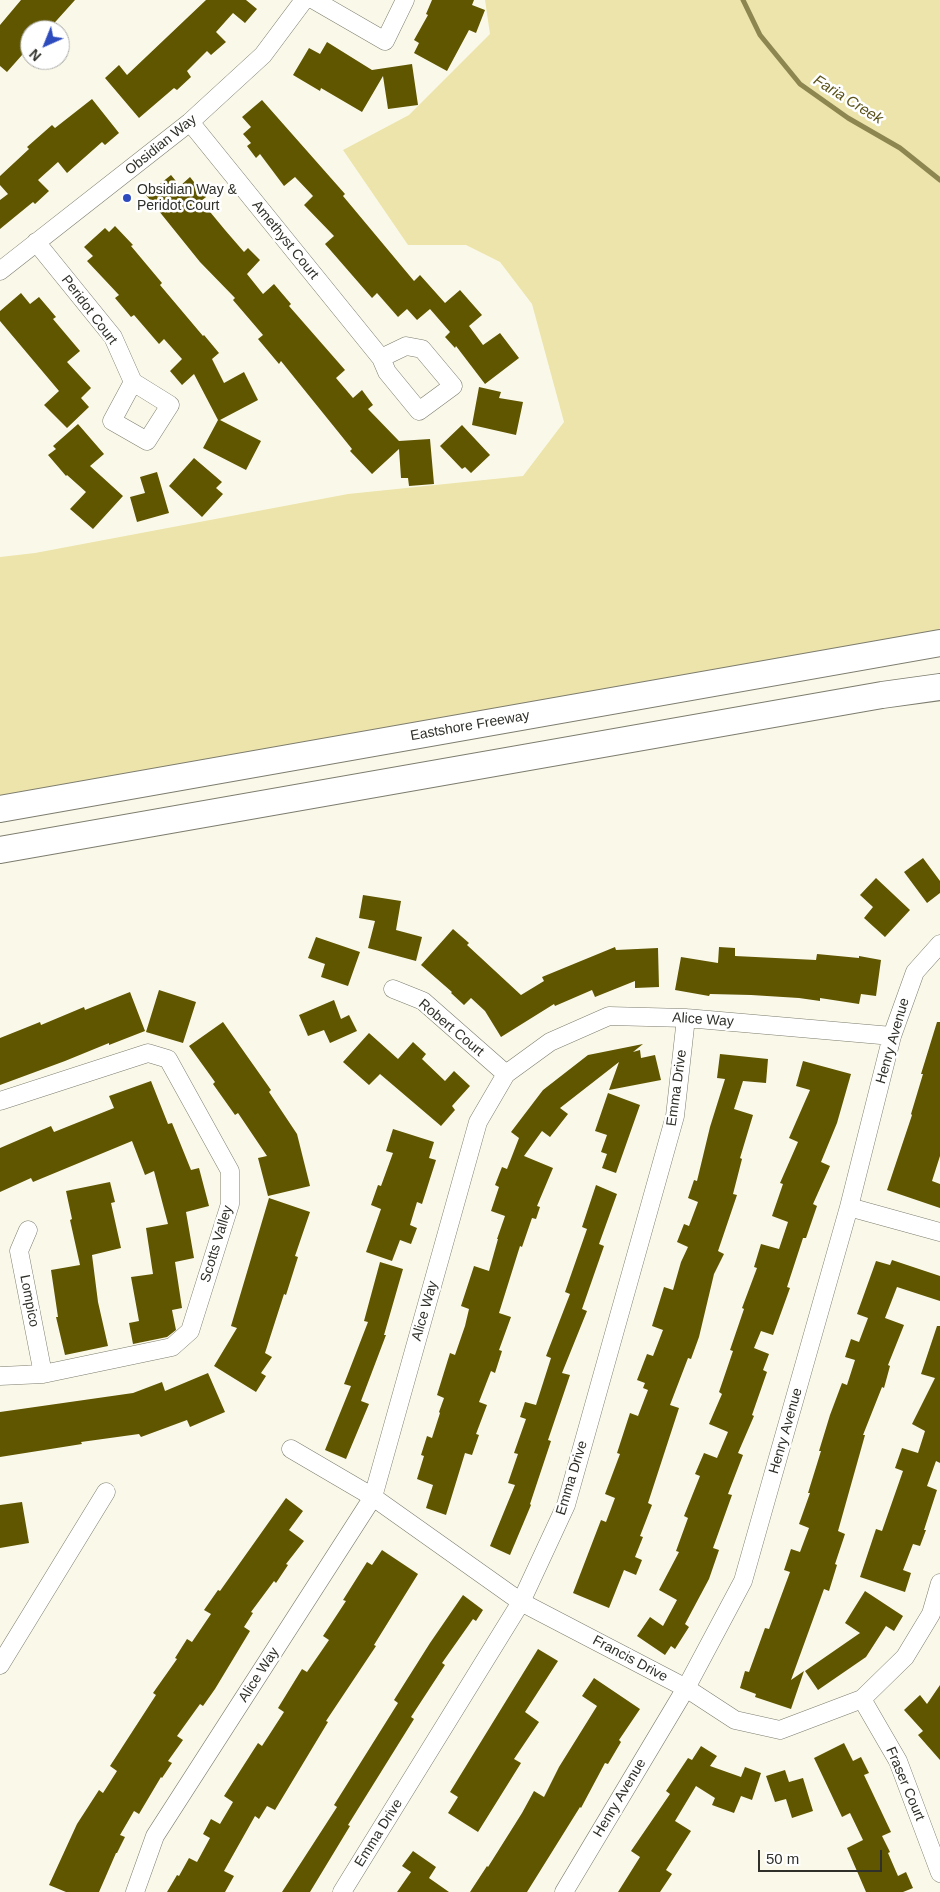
<!DOCTYPE html>
<style>
body{margin:0}
#map{position:relative;width:940px;height:1892px;overflow:hidden;background:#faf9e9;font-family:Helvetica,sans-serif}
canvas{display:block}
.north{position:absolute;left:20px;top:20px;width:50px;height:50px;box-sizing:border-box;background:#fff;border:1px solid #acacaa;border-radius:50%;rotate:224deg;font-size:14px;font-weight:700;line-height:20px;text-align:center;color:#30302a}
.north::after{content:'';display:block;margin:auto;width:18px;height:22px;background:#2d4bbc;clip-path:polygon(50% 0,100% 100%,50% 72%,0 100%)}
.scale{position:absolute;left:758px;top:1850px;width:124px;height:22px;box-sizing:border-box;border:2px solid #30302a;border-top:0;padding-left:6px;font-size:15px;line-height:18px;white-space:nowrap;color:#30302a;-webkit-text-stroke:4px #fff;paint-order:stroke}
</style>
<div id="map">
<canvas width="940" height="1892"></canvas>
<div class="north">N</div>
<div class="scale">50 m</div>
</div>
<script>
const ctx = document.querySelector('canvas').getContext('2d');
ctx.lineJoin = 'round';
function fillPath(path, color) { ctx.fillStyle = color; ctx.fill(path, 'evenodd'); }
const toPath = rows => new Path2D(rows.map(r => 'M' + r).join(''));
function trace(path, color, width, dash) { ctx.strokeStyle = color; ctx.lineWidth = width; ctx.lineCap = dash ? 'butt' : 'round'; ctx.setLineDash(dash || []); ctx.stroke(path); }
function drawText(font, color, halo, rows, align = 'center') {
  ctx.font = font + ' Helvetica,sans-serif'; ctx.lineWidth = 5; ctx.setLineDash([]); ctx.textBaseline = 'middle'; ctx.strokeStyle = halo; ctx.fillStyle = color; for (const [text, x, y, turn = 0] of rows) {
    ctx.save(); ctx.translate(x, y); ctx.rotate((+turn || 0) * Math.PI / 180); ctx.textAlign = isNaN(turn) ? turn : align; if (halo) ctx.strokeText(text, 0, 0); ctx.fillText(text, 0, 0); ctx.restore();
  }
}
fillPath(toPath([
 [485,0,940,0,940,643,0,809,0,557,35,553,348,494,523,476,564,422,532,304,500,262,466,245,408,245,343,150,409,115,490,34]
]), '#ece4aa');
trace(toPath([
 [743,0,760,35,800,84,848,118,900,148,940,180]
]), '#8d8651', 5);
fillPath(toPath([
 [21,0,75,0,48,30,30,30,30,46,7,72,0,66,0,25],
 [206,0,246,0,257,9,245,23,233,13,216,32,226,42,211,55,207,51,187,71,191,77,177,90,174,88,139,118,105,78,119,65,127,75],
 [432,0,474,0,472,5,485,10,476,33,469,30,447,71,414,53,419,43,414,40,428,15,426,14],
 [327,42,372,70,412,64,418,105,388,109,383,76,362,112,321,88,320,91,293,75,309,48,320,54],
 [92,99,119,133,105,145,102,142,67,173,58,162,38,180,49,191,35,204,33,202,0,229,0,200,8,194,0,185,0,176,29,149,27,147,52,125,55,128],
 [262,100,345,194,343,196,414,281,420,275,445,303,460,290,482,315,469,326,483,345,500,333,519,358,485,384,456,346,455,348,445,337,450,332,430,309,417,320,407,309,398,317,377,293,372,298,325,244,334,236,304,205,313,196,295,177,284,186,260,154,256,158,247,146,251,143,243,134,251,127,242,117],
 [171,175,180,186,190,177,206,197,201,201,225,230,244,252,248,248,260,260,247,274,263,294,274,284,291,304,289,306,345,370,336,378,353,398,362,390,373,405,368,409,399,441,430,439,434,484,409,486,408,478,401,478,399,449,372,474,350,451,352,449,281,361,279,364,258,339,263,335,233,300,235,298,200,262,146,195],
 [115,226,133,245,131,246,162,283,160,285,203,336,204,335,219,353,212,359,224,383,244,372,258,400,220,420,261,441,246,470,203,448,218,420,194,374,182,385,170,371,182,359,164,339,159,344,134,315,131,317,115,298,119,295,87,261,93,256,84,247,105,228,109,232],
 [21,293,30,304,39,297,56,317,53,319,80,351,67,362,91,388,81,398,89,407,67,428,44,405,59,391,0,321,0,311],
 [479,387,501,392,499,398,523,402,516,435,472,425],
 [78,424,104,454,90,466,123,496,93,529,70,509,86,492,67,475,66,476,48,455,56,449,53,446],
 [462,425,490,455,471,473,465,467,462,469,440,446],
 [194,458,222,482,216,488,223,494,202,517,169,486],
 [157,472,169,513,137,522,130,497,145,493,140,477],
 [923,858,940,881,940,893,927,903,904,872],
 [876,878,910,910,885,937,864,918,873,907,860,895],
 [363,895,401,901,396,930,422,937,416,961,368,948,375,921,359,918],
 [453,929,469,943,467,945,521,995,544,981,542,977,615,947,616,950,658,948,659,987,635,988,635,981,595,997,592,990,555,1006,554,1004,501,1037,485,1011,471,998,464,1005,451,993,452,992,421,965],
 [316,937,360,952,348,986,321,977,325,964,308,958],
 [719,947,735,948,735,956,816,960,817,954,859,958,859,956,881,960,876,996,861,994,859,1004,820,998,820,1001,799,998,751,995,710,994,709,996,675,990,681,957,718,963],
 [159,990,196,1002,183,1043,146,1032],
 [130,992,145,1031,109,1045,109,1043,65,1061,0,1085,0,1038,40,1022,41,1025,84,1007,85,1010],
 [334,1000,341,1019,349,1015,357,1031,330,1043,324,1030,308,1036,299,1015],
 [223,1022,271,1090,269,1092,297,1134,310,1186,268,1196,258,1158,267,1156,238,1113,235,1115,213,1084,215,1082,189,1046],
 [937,1022,940,1022,940,1156,932,1181,940,1184,940,1208,887,1190,912,1115,911,1114,923,1074,921,1074],
 [369,1033,398,1059,413,1042,426,1054,422,1059,445,1081,454,1071,470,1086,452,1106,455,1110,441,1126,380,1074,369,1085,343,1062],
 [643,1044,633,1052,640,1050,641,1058,655,1055,661,1080,609,1090,619,1062,560,1108,568,1114,550,1137,542,1131,524,1156,553,1168,537,1206,540,1207,536,1219,532,1218,522,1247,520,1246,499,1313,511,1317,499,1350,502,1351,495,1373,491,1371,479,1402,487,1405,476,1434,479,1435,472,1455,465,1453,446,1515,426,1508,433,1485,417,1479,424,1456,421,1455,427,1436,432,1438,440,1413,439,1412,444,1398,437,1395,450,1353,455,1355,465,1326,469,1309,461,1306,474,1266,489,1271,498,1239,497,1239,505,1216,491,1211,499,1187,495,1185,502,1167,507,1169,519,1138,511,1132,543,1090,588,1055],
 [720,1054,768,1059,766,1083,743,1081,734,1109,753,1115,740,1158,742,1159,733,1194,737,1195,718,1251,724,1254,714,1274,699,1337,691,1359,688,1358,670,1405,679,1408,648,1503,652,1505,640,1536,643,1537,635,1557,642,1560,636,1575,624,1570,609,1608,573,1593,601,1520,606,1522,615,1498,605,1494,620,1454,617,1453,630,1413,638,1416,648,1390,643,1388,645,1383,637,1380,647,1354,653,1356,663,1330,652,1326,664,1287,673,1290,681,1262,688,1247,677,1242,684,1224,689,1226,698,1202,688,1198,694,1180,697,1181,710,1127,725,1079,717,1078],
 [803,1061,851,1074,837,1123,821,1162,830,1166,813,1204,817,1206,806,1238,803,1238,787,1287,790,1288,773,1335,761,1331,754,1348,769,1354,763,1370,767,1372,752,1415,754,1416,738,1453,743,1455,728,1494,732,1495,713,1548,719,1550,709,1579,685,1624,689,1627,675,1649,671,1646,665,1655,637,1636,650,1617,663,1626,677,1600,659,1590,679,1552,676,1551,688,1518,684,1516,700,1476,695,1474,704,1453,717,1458,728,1432,709,1424,722,1394,719,1392,733,1351,730,1350,744,1309,742,1308,757,1268,754,1267,761,1244,779,1249,788,1222,772,1216,783,1184,780,1183,798,1142,789,1138,810,1090,796,1086],
 [151,1081,168,1124,172,1123,191,1170,199,1168,209,1206,186,1212,194,1258,175,1262,182,1308,172,1310,176,1330,167,1337,133,1344,129,1323,139,1321,131,1277,153,1274,146,1228,168,1224,154,1171,145,1175,132,1141,33,1182,31,1178,0,1192,0,1148,51,1126,54,1132,114,1108,109,1096],
 [608,1093,640,1105,616,1173,602,1168,607,1154,601,1152,607,1135,595,1131],
 [393,1129,434,1142,429,1158,436,1160,422,1204,417,1202,410,1225,417,1228,411,1244,400,1240,392,1261,366,1252,381,1209,371,1205,378,1185,381,1186,393,1153,386,1151],
 [110,1182,115,1202,111,1203,121,1248,92,1255,98,1302,108,1346,65,1355,56,1317,58,1317,51,1270,80,1265,70,1220,72,1219,66,1191],
 [596,1185,617,1194,599,1244,604,1246,582,1309,587,1311,562,1373,570,1375,548,1440,551,1441,530,1504,531,1505,510,1555,490,1546,515,1485,508,1483,518,1454,514,1453,526,1419,520,1417,525,1402,536,1405,551,1358,546,1356,570,1294,565,1292,587,1229,582,1227],
 [269,1198,310,1212,295,1256,298,1257,286,1295,284,1294,265,1353,272,1357,261,1373,266,1376,256,1392,214,1366,237,1328,231,1326],
 [892,1260,940,1276,940,1301,897,1287,885,1318,904,1325,888,1365,890,1366,884,1388,882,1387,863,1435,865,1435,838,1531,845,1534,835,1564,837,1565,829,1591,824,1589,791,1680,804,1671,791,1709,755,1697,756,1694,740,1688,745,1671,749,1672,765,1628,769,1629,790,1572,784,1570,791,1549,800,1552,809,1528,799,1524,810,1493,808,1493,821,1451,819,1451,830,1415,842,1383,847,1385,855,1360,845,1357,851,1339,859,1342,868,1318,857,1314,876,1261,890,1265],
 [380,1262,403,1269,384,1335,386,1335,361,1401,369,1404,346,1459,325,1450,351,1386,344,1384,368,1322,364,1321],
 [937,1326,940,1326,940,1463,936,1461,927,1486,937,1490,924,1530,926,1530,920,1546,913,1544,903,1570,911,1573,905,1592,860,1577,876,1529,882,1531,903,1471,895,1468,902,1448,918,1453,925,1431,912,1424,935,1378,921,1374],
 [208,1373,225,1412,190,1427,187,1420,141,1437,139,1434,81,1442,82,1444,0,1457,0,1412,133,1393,162,1382,165,1391],
 [286,1498,303,1511,289,1530,304,1541,286,1564,288,1565,276,1583,274,1581,251,1612,253,1613,244,1627,250,1631,215,1689,203,1706,200,1704,177,1736,183,1740,168,1761,172,1763,162,1778,161,1777,139,1814,134,1811,120,1835,125,1837,117,1853,116,1853,99,1892,66,1892,49,1885,77,1824,99,1790,103,1793,117,1771,110,1766,156,1695,153,1693,177,1659,175,1658,187,1639,192,1642,211,1614,204,1610,218,1590,220,1591],
 [22,1502,29,1543,0,1548,0,1505],
 [382,1550,418,1574,374,1645,376,1646,326,1721,328,1722,275,1810,267,1806,259,1819,255,1816,224,1871,234,1876,225,1892,167,1892,177,1875,179,1876,189,1858,197,1862,210,1838,203,1834,211,1819,220,1824,233,1802,224,1796,258,1743,262,1746,284,1712,278,1708,302,1669,307,1672,329,1640,323,1636,346,1601,343,1600,367,1562,372,1565],
 [865,1591,903,1616,894,1631,886,1626,866,1657,818,1690,805,1671,860,1633,845,1623],
 [463,1595,483,1610,476,1621,473,1619,442,1663,445,1665,411,1717,414,1719,348,1825,350,1826,310,1892,282,1892,337,1807,334,1805,398,1703,394,1700,430,1643],
 [538,1649,558,1661,525,1712,539,1722,514,1759,521,1763,478,1832,448,1813,458,1797,450,1792],
 [594,1678,640,1709,619,1740,621,1742,608,1764,605,1763,581,1808,580,1807,527,1892,470,1892,487,1866,488,1867,522,1813,534,1791,544,1797,559,1767,597,1706,582,1696],
 [940,1685,940,1760,918,1735,923,1731,904,1710,920,1695,927,1704],
 [844,1743,853,1761,861,1757,869,1773,864,1775,891,1832,882,1836,890,1852,888,1853,898,1876,906,1872,913,1888,903,1892,866,1892,847,1848,863,1840,850,1813,842,1817,814,1758],
 [701,1746,717,1756,710,1766,741,1777,745,1767,761,1773,752,1800,741,1796,734,1813,712,1805,715,1798,696,1786,675,1821,691,1831,666,1870,672,1874,660,1892,618,1892,640,1857,631,1851,670,1794,666,1791,688,1758,692,1760],
 [785,1770,789,1782,803,1778,813,1811,792,1818,786,1799,775,1802,766,1776],
 [413,1851,436,1867,429,1878,449,1892,397,1892,411,1872,402,1866]
]), '#605600');
const minor = toPath([
 [314,0,385,41,405,0],
 [190,122,381,358,387,372,419,411,453,386,422,349,406,346,381,358],
 [36,242,113,337,133,382,112,421,147,441,170,405,133,382],
 [0,271,190,122,263,55,304,0],
 [393,989,423,1001,506,1074],
 [0,1101,148,1053,168,1059,230,1171,230,1204,190,1331,172,1347,43,1374,0,1376],
 [849,1207,940,1232],
 [28,1230,19,1251,43,1374],
 [291,1449,373,1497,521,1602,686,1688,735,1720,780,1730,862,1699,905,1657,931,1614,940,1583],
 [0,1665,106,1492],
 [862,1699,898,1761,940,1873],
 [135,1892,155,1836,373,1497,478,1122,506,1074,550,1042,609,1016,686,1018,892,1036],
 [342,1892,521,1602,566,1505,675,1116,686,1018],
 [564,1892,686,1688,743,1581,849,1207,892,1036,915,972,940,944]
]);
const highway = toPath([
 [0,809,940,643],
 [0,850,882,695,940,687]
]);
trace(minor, '#7d7c6e', 19);
trace(highway, '#7d7c6e', 28);
trace(minor, '#fff', 18);
trace(highway, '#fff', 26);
for (const [x, y, r, color] of [
 [127,198,5,"#2d4bbc"]
]) { const dot = new Path2D(); dot.arc(x, y, r, 0, 2 * Math.PI); ctx.fillStyle = color; ctx.fill(dot); trace(dot, '#fff', 2); }
drawText('14px', '#30302a', '#fff', [
 ["Obsidian Way",161,145,-39],
 ["Amethyst Court",285,240,51],
 ["Peridot Court",89,310,53],
 ["Eastshore Freeway",470,726,-10],
 ["Alice Way",703,1020,4],
 ["Robert Court",451,1028,40],
 ["Henry Avenue",893,1041,-74],
 ["Emma Drive",677,1088,-82],
 ["Scotts Valley",217,1244,-73],
 ["Lompico",29,1301,79],
 ["Alice Way",425,1311,-74],
 ["Henry Avenue",786,1431,-74],
 ["Emma Drive",572,1478,-73],
 ["Francis Drive",630,1659,28],
 ["Alice Way",259,1675,-57],
 ["Fraser Court",905,1784,67],
 ["Henry Avenue",620,1798,-59],
 ["Emma Drive",379,1833,-58]
]);
drawText('14px', '#30302a', '#fff', [
 ["Obsidian Way &",137,190],
 ["Peridot Court",137,206]
], 'left');
drawText('italic 15px', '#595119', '#fff', [
 ["Faria Creek",848,100,32]
]);
</script>
